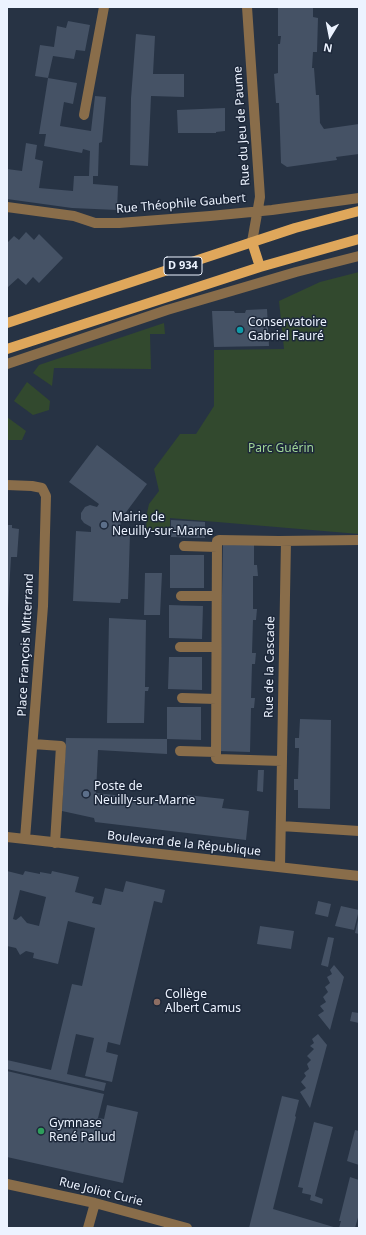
<!DOCTYPE html>
<meta charset="utf-8">
<style>
body{margin:0}
#map{position:relative;width:366px;height:1235px;overflow:hidden;background:#273344;font-family:"Noto Sans",sans-serif}
canvas{display:block}
.frame{position:absolute;inset:0;border:8px solid #ecf3ff;pointer-events:none}
.north{position:absolute;left:310px;top:16px;width:40px;height:40px;-webkit-text-stroke:3px #1d283a;paint-order:stroke;rotate:190deg;font-size:11px;font-weight:700;line-height:16px;text-align:center;color:#ecf3ff}
.north::after{content:'';display:block;margin:auto;width:14px;height:18px;background:#ecf3ff;clip-path:polygon(50% 0,100% 100%,50% 72%,0 100%)}
</style>
<div id="map">
<canvas width="366" height="1235"></canvas>
<div class="frame"></div>
<div class="north">N</div>
</div>
<script>
const ctx = document.querySelector('canvas').getContext('2d');
ctx.lineJoin = 'round';
function fillPath(path, color) { ctx.fillStyle = color; ctx.fill(path, 'evenodd'); }
const toPath = rows => new Path2D(rows.map(r => 'M' + r).join(''));
function trace(path, color, width, dash) { ctx.strokeStyle = color; ctx.lineWidth = width; ctx.lineCap = dash ? 'butt' : 'round'; ctx.setLineDash(dash || []); ctx.stroke(path); }
function drawText(font, color, halo, rows, align = 'center') {
  ctx.font = font + ' "Noto Sans",sans-serif'; ctx.lineWidth = 3; ctx.setLineDash([]); ctx.textBaseline = 'middle'; ctx.strokeStyle = halo; ctx.fillStyle = color; for (const [text, x, y, turn = 0] of rows) {
    ctx.save(); ctx.translate(x, y); ctx.rotate((+turn || 0) * Math.PI / 180); ctx.textAlign = isNaN(turn) ? turn : align; if (halo) ctx.strokeText(text, 0, 0); ctx.fillText(text, 0, 0); ctx.restore();
  }
}
fillPath(toPath([
 [359,272,359,534,170,518,170,533,146,531,147,513,149,504,159,491,154,469,180,434,196,434,214,406,214,350,284,349,279,301,320,282],
 [164,323,165,334,150,334,151,369,54,368,52,386,33,373,39,365],
 [27,382,50,401,49,410,33,415,14,401],
 [7,417,26,431,22,440,7,440]
]), '#32492e');
fillPath(toPath([
 [278,7,313,7,313,17,318,18,317,52,313,52,312,68,314,68,316,95,319,95,320,123,324,129,359,124,359,154,336,157,337,160,287,167,281,163,279,103,276,103,274,74,278,73,278,44,280,44,281,36,278,36],
 [68,21,90,25,85,51,76,50,74,59,53,56,48,78,35,76,40,45,54,47,57,26,66,28],
 [136,34,155,36,153,74,184,74,184,97,151,96,148,166,130,165,131,98],
 [48,78,77,83,73,104,64,102,60,126,91,131,95,96,106,97,102,142,99,143,98,176,93,176,93,184,118,186,117,210,72,208,7,199,7,169,22,171,26,143,37,145,35,159,43,161,39,188,73,191,74,176,89,176,90,151,83,149,82,153,44,146,46,134,39,134],
 [225,108,225,131,216,132,216,133,178,133,177,110],
 [26,232,34,240,39,234,63,258,39,283,33,277,26,285,18,278,8,287,7,286,7,243,14,236,19,240],
 [267,309,269,346,214,347,212,311,234,311,235,313,245,313,246,310],
 [97,445,147,484,121,519,120,532,130,533,128,599,121,599,120,603,73,601,76,531,91,532,91,527,84,523,81,519,81,513,85,507,90,505,97,507,99,504,69,482],
 [171,520,205,522,205,538,171,537],
 [7,525,12,525,12,528,19,529,17,557,11,557,8,609,7,609],
 [223,544,254,545,254,565,257,565,258,576,253,576,253,609,257,609,256,620,253,620,252,653,256,653,255,664,252,664,251,698,255,698,254,708,251,708,250,752,219,751],
 [170,555,204,555,204,588,170,588],
 [145,573,162,573,160,615,144,615],
 [169,605,203,606,202,639,169,638],
 [109,618,146,620,145,687,149,687,148,691,145,691,144,723,107,723],
 [169,657,202,657,202,690,168,689],
 [167,707,201,707,201,740,167,739],
 [300,719,331,720,330,809,298,808,298,790,294,790,294,779,298,779,299,748,295,748,295,738,299,738],
 [66,738,167,739,167,754,98,750,96,793,186,803,187,795,224,799,222,808,249,811,246,840,95,822,94,818,62,811],
 [258,770,264,770,263,792,257,791],
 [7,871,23,875,25,871,40,874,40,872,51,874,52,871,79,877,75,892,94,897,92,903,101,905,105,888,123,892,126,881,165,890,162,903,154,901,120,1045,108,1042,106,1052,118,1055,112,1082,85,1076,94,1038,76,1034,67,1074,106,1083,104,1091,7,1069,7,1060,51,1070,72,984,82,986,95,928,68,921,58,964,33,958,34,953,26,951,20,955,16,948,7,946],
 [20,890,46,897,39,926,27,923,21,916,16,920,13,919],
 [318,901,331,904,328,917,315,914],
 [341,906,359,910,354,930,335,926],
 [358,920,359,920,359,934,355,933],
 [260,926,294,931,291,949,257,944],
 [328,937,334,938,328,967,321,965],
 [334,965,344,977,330,1030,318,1015,324,1011,320,1006,326,1002,323,997,328,992,325,987,330,983,327,977,332,974,330,970],
 [352,1012,359,1013,359,1023,350,1021],
 [318,1034,327,1045,310,1108,300,1092,306,1088,301,1082,306,1076,304,1073,309,1069,307,1064,311,1060,307,1056,314,1049,310,1046,314,1043,312,1039],
 [7,1071,104,1094,98,1118,104,1119,107,1105,138,1112,123,1183,7,1157],
 [282,1096,299,1100,295,1116,296,1117,273,1209,337,1228,249,1228],
 [314,1122,333,1127,315,1196,323,1199,322,1204,310,1200,311,1195,302,1193,303,1188,298,1187],
 [355,1130,359,1131,359,1165,347,1161],
 [350,1177,359,1180,359,1214,355,1228,339,1228,341,1221,339,1221]
]), '#455265');
trace(toPath([
 [247,7,260,197,252,242],
 [84,115,104,7],
 [7,207,74,216,95,223,119,223,210,216,272,210,359,198],
 [7,364,167,310,296,272,359,256],
 [7,485,32,486,42,488,46,496,43,606,25,839],
 [184,546,217,547],
 [181,596,216,596],
 [180,647,216,647],
 [182,698,216,699],
 [33,744,61,746,55,843],
 [180,751,216,752],
 [282,761,217,759,216,758,217,541,219,540,279,541,359,540],
 [281,826,359,831],
 [7,837,359,876],
 [280,867,286,541],
 [7,1184,95,1203,187,1228],
 [88,1228,95,1203]
]), '#896d4a', 10);
trace(toPath([
 [252,242,260,267],
 [7,323,295,228,359,211],
 [7,349,260,267,359,239]
]), '#dfa75b', 10);
for (const [x, y, r, color] of [
 [240,330,4,"#0f9aa8"],
 [104,525,4,"#5c6f8a"],
 [86,794,4,"#5c6f8a"],
 [157,1002,4,"#8d6e63"],
 [41,1131,4,"#2e9e5b"]
]) { const dot = new Path2D(); dot.arc(x, y, r, 0, 2 * Math.PI); ctx.fillStyle = color; ctx.fill(dot); trace(dot, '#1d283a', 1.5); }
for (const [x, y, w] of [
 [183,266,38]
]) { const box = new Path2D(); box.roundRect(x - w / 2, y - 9, w, 18, 3); ctx.fillStyle = '#1d283a'; ctx.fill(box); trace(box, '#ecf3ff', 1); }
drawText('bold 11px', '#ecf3ff', null, [
 ["D 934",183,266]
]);
drawText('12px', '#ecf3ff', '#1d283a', [
 ["Rue du Jeu de Paume",242,126,-94],
 ["Rue Théophile Gaubert",181,204,-5],
 ["Place François Mitterrand",26,645,-87],
 ["Rue de la Cascade",270,667,-89],
 ["Boulevard de la République",184,844,6],
 ["Rue Joliot Curie",101,1192,14]
]);
drawText('12px', '#ecf3ff', '#1d283a', [
 ["Conservatoire",248,323],
 ["Gabriel Fauré",248,337],
 ["Mairie de",112,518],
 ["Neuilly-sur-Marne",112,532],
 ["Poste de",94,787],
 ["Neuilly-sur-Marne",94,801],
 ["Collège",165,995],
 ["Albert Camus",165,1009],
 ["Gymnase",49,1124],
 ["René Pallud",49,1138]
], 'left');
drawText('12px', '#a0d696', '#1d283a', [
 ["Parc Guérin",281,449]
]);
</script>
